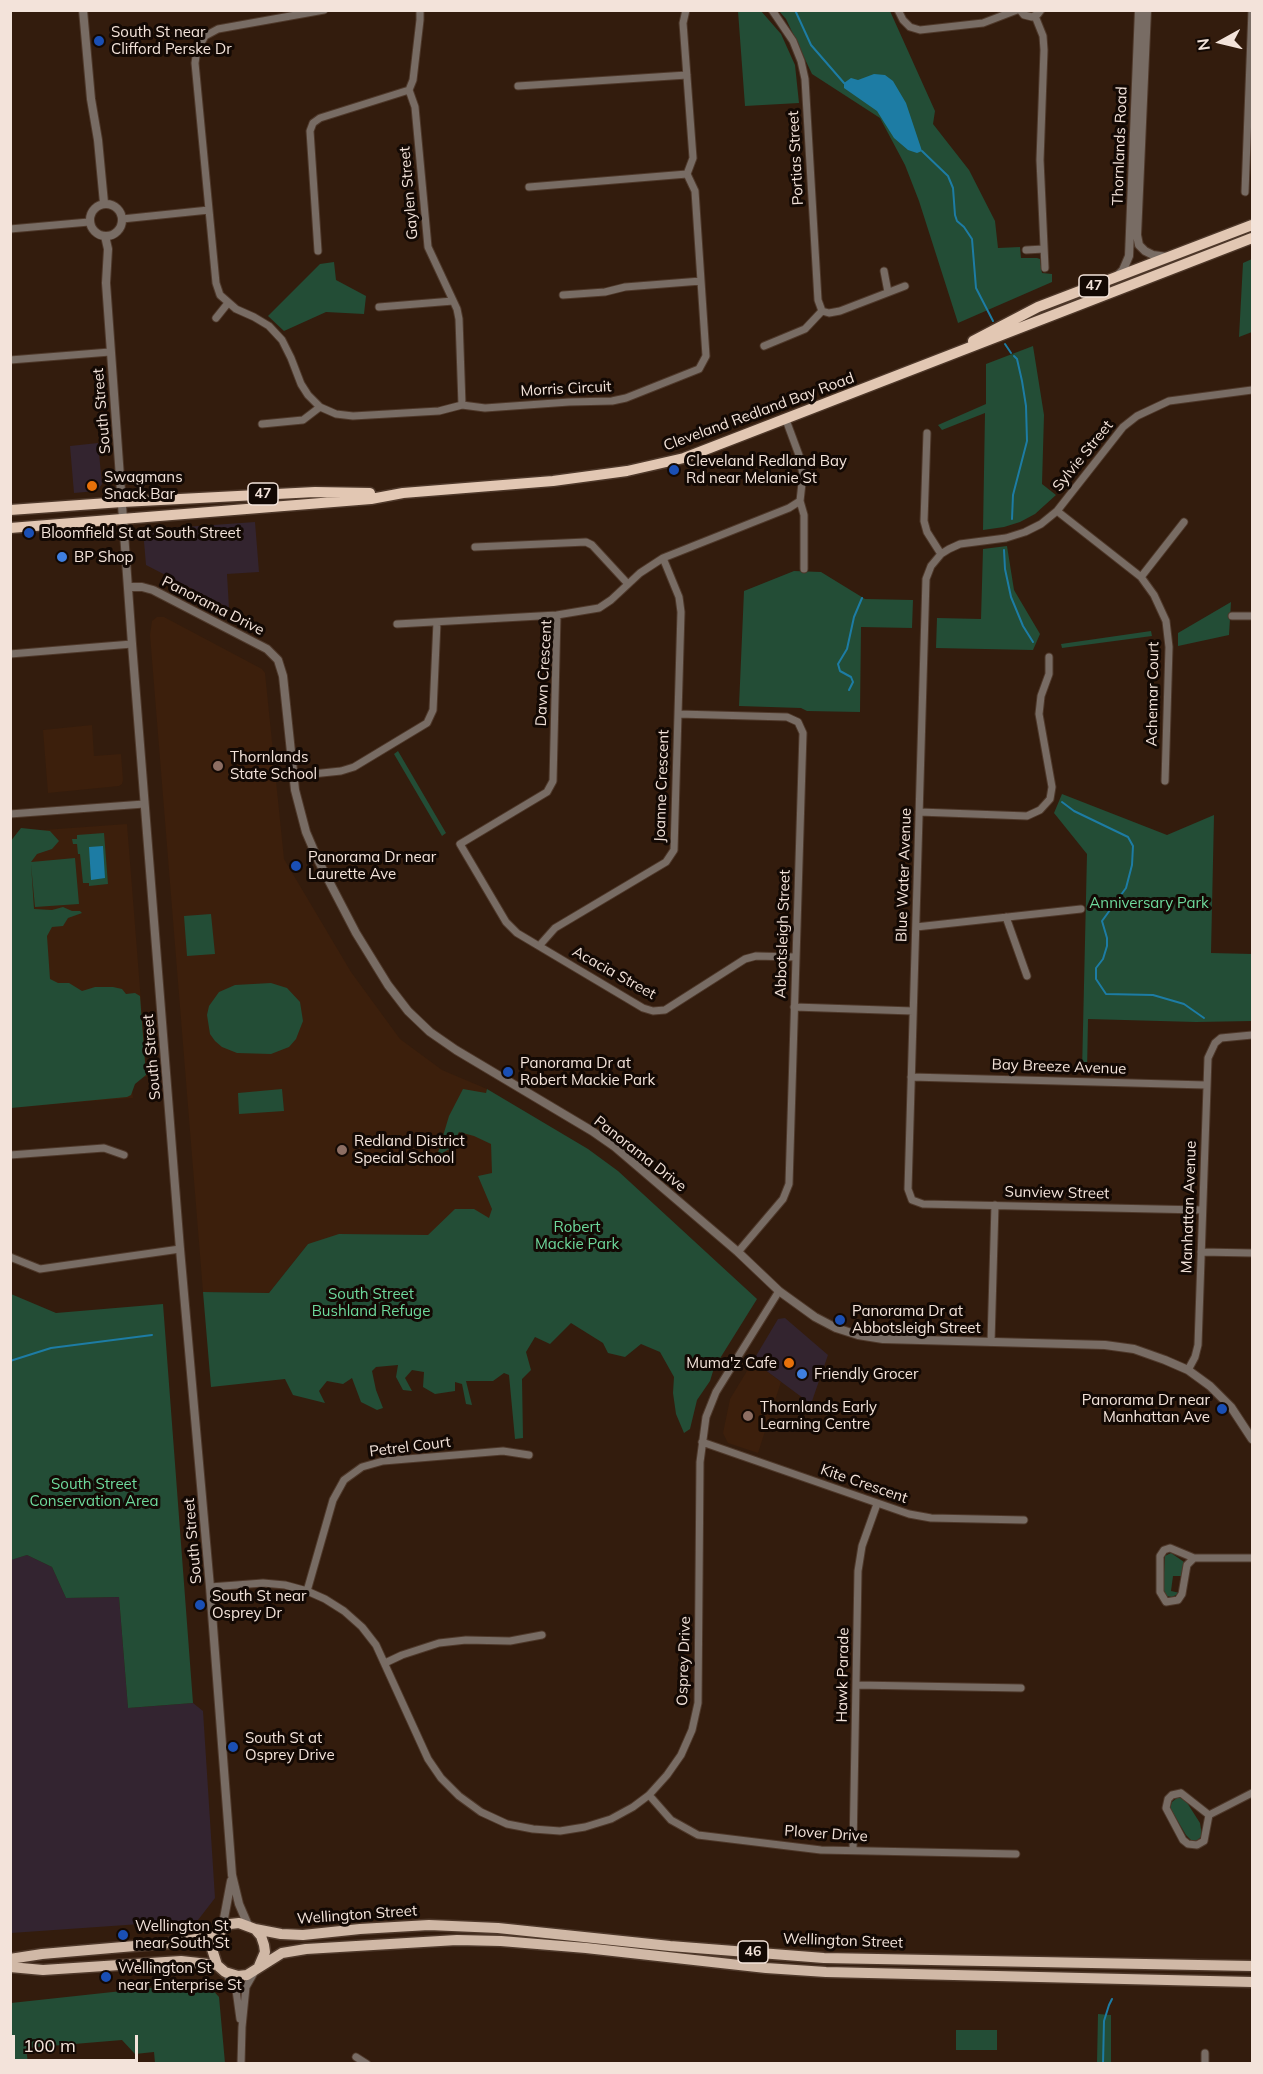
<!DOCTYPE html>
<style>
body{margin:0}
#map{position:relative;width:1263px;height:2074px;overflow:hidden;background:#331c0d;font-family:Mulish,sans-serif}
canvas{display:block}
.frame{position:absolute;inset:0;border:12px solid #f3e3da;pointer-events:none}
.north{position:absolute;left:1191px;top:12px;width:60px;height:60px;-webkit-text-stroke:4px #130904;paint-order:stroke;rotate:262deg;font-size:16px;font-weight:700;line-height:24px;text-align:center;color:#f3e3da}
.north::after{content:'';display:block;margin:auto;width:21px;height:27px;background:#f3e3da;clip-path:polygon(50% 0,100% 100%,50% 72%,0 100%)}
.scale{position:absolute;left:12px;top:2035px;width:126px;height:27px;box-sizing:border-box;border:3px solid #f3e3da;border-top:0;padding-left:8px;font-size:18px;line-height:21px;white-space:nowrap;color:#f3e3da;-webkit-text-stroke:4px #130904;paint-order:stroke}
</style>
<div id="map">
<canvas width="1263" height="2074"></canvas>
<div class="frame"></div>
<div class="north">N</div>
<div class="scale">100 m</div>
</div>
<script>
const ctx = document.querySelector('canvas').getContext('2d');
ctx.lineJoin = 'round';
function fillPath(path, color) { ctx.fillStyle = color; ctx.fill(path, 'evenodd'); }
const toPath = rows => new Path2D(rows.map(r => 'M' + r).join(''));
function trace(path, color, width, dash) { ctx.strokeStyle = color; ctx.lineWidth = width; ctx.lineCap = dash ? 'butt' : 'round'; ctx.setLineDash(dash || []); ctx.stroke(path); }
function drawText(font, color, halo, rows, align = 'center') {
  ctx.font = font + ' Mulish,sans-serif'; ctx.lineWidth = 6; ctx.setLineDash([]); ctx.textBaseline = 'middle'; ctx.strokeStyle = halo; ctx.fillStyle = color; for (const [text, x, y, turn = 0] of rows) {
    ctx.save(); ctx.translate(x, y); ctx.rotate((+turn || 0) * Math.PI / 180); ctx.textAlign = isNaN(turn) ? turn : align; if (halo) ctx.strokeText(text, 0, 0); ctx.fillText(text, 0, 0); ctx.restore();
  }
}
fillPath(toPath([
 [98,443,102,484,97,491,74,493,70,446],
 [255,522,259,572,227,574,229,608,146,565,143,530],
 [785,1318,828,1355,811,1404,753,1361,778,1319]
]), '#33242f');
fillPath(toPath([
 [27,1555,52,1567,66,1598,119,1597,128,1708,193,1703,203,1711,215,1898,198,1920,11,1933,10,1560]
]), '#332430');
fillPath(toPath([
 [157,617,164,617,262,669,265,673,284,859,351,972,400,1039,442,1070,487,1089,497,1220,429,1235,308,1244,269,1293,203,1292,150,635,152,621],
 [92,725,94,756,121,754,123,780,122,784,119,786,48,793,43,730],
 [127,824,147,1077,131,1078,133,1098,38,1105,16,832],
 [753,1361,781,1382,758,1453,728,1443,723,1433,730,1399]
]), '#3c1f0c');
fillPath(toPath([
 [738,11,761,11,781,34,795,65,799,103,745,106],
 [779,11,890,11,935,111,933,124,969,170,995,221,998,248,1020,247,1021,258,1037,258,1040,259,1042,273,1052,274,1052,282,958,323,919,201,905,165,880,118,812,74,786,19],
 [1252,259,1252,332,1239,337,1243,263],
 [334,262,336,280,366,296,364,314,326,312,284,331,268,316,320,264],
 [1033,346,1044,415,1042,484,1056,495,1035,514,1020,522,1004,527,983,530,985,413,942,430,938,425,986,404,986,364],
 [1007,546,1014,590,1040,634,1033,650,936,648,937,618,981,619,983,549],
 [794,571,821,572,865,599,913,600,912,628,861,627,860,712,807,711,801,708,739,706,744,591],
 [1231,602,1229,635,1178,646,1178,633],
 [1151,631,1152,636,1062,648,1061,644],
 [398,751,446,833,442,836,394,754],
 [1062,794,1167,835,1214,815,1211,953,1252,954,1252,1021,1196,1022,1088,1019,1087,1072,1082,1072,1087,854,1054,813],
 [21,828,50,831,59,841,52,849,37,854,31,862,75,858,79,904,35,907,31,864,34,909,52,910,63,907,72,911,80,911,82,913,68,918,63,926,52,927,47,936,50,979,58,983,69,983,82,991,95,987,113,987,122,989,126,994,135,993,140,996,146,1075,135,1084,131,1095,127,1097,11,1108,10,842],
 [104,833,108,884,89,886,89,883,83,883,80,854,78,854,77,844,73,844,72,839,77,839,77,835],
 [211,914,215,954,187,956,184,916],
 [271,983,287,988,300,1002,303,1021,296,1039,289,1047,271,1054,237,1053,222,1047,215,1041,210,1034,207,1015,209,1006,219,992,235,985],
 [282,1089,284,1111,239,1114,238,1093],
 [463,1089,486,1093,487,1089,588,1149,618,1171,757,1299,714,1368,710,1381,697,1400,690,1429,684,1433,676,1414,673,1393,674,1377,660,1352,641,1344,625,1357,608,1353,603,1343,571,1323,550,1344,535,1337,526,1352,531,1370,522,1379,523,1438,515,1439,509,1375,504,1373,493,1381,466,1381,472,1405,466,1404,462,1384,455,1382,455,1391,435,1394,423,1387,424,1372,412,1370,405,1378,412,1391,403,1390,396,1377,398,1365,376,1367,372,1371,376,1390,383,1408,377,1410,361,1402,352,1378,343,1384,327,1381,319,1391,325,1403,293,1395,285,1379,211,1387,203,1292,269,1293,308,1244,339,1234,428,1235,455,1209,474,1209,489,1218,492,1209,478,1176,492,1173,491,1144,474,1136,459,1132,451,1148,437,1156,449,1116],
 [11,1294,56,1313,163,1304,193,1703,128,1708,119,1597,66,1598,52,1567,27,1555,11,1560],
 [1171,1553,1184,1562,1182,1576,1173,1576,1171,1591,1180,1593,1172,1597,1166,1596,1163,1589,1165,1556],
 [1177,1798,1184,1798,1200,1823,1202,1836,1196,1841,1191,1840,1186,1835,1170,1808,1172,1802],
 [196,1983,209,1986,219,1997,225,2063,155,2063,154,2052,135,2054,122,2040,26,2048,28,2063,11,2063,11,2003],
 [1098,2014,1111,2015,1111,2063,1097,2063],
 [997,2030,997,2050,956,2050,956,2030]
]), '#234d36');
fillPath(toPath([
 [874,74,885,75,893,81,906,103,922,151,917,153,908,150,894,138,877,111,844,88,844,83,851,78,858,80],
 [103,846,105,878,91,880,89,847]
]), '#1d7ca4');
trace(toPath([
 [795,10,811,45,844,83],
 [922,151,948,176,953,188,955,215,957,221,964,227,972,239,976,288,993,321],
 [1005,344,1011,353],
 [1012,519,1013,495,1027,441,1026,406,1022,381,1017,359,1014,356],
 [1004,550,1005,569,1011,597,1023,626,1033,642],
 [849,690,853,682,851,677,840,671,838,664,847,649,854,617,862,598],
 [1062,802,1074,811,1128,837,1133,846,1132,865,1126,888,1102,921,1107,938,1107,946,1103,959,1096,968,1096,979,1106,994,1153,995,1184,1004,1204,1018],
 [10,1361,51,1348,152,1335],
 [1103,2064,1104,2021,1109,2005,1112,1999]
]), '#1d7ca4', 2);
const minor = toPath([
 [324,10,218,29,205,36,197,50,195,63,216,283,220,295,236,309,254,317,269,326,282,340,291,358,301,384,308,395,320,407,336,414,353,416,439,411,462,405,485,408,569,402,612,401,626,398,699,369,706,356,695,191,687,174,693,158,683,23,686,10],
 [420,10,420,20,413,80,409,90,415,107,428,247,457,309,459,319,462,405],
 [772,10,793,41,801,61,805,79,818,300,822,311],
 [898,10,903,20,910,27,920,30,983,23,1017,10],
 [1020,10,1024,15,1032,17,1038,14,1041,10],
 [1035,16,1043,36,1044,50,1040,160,1045,268],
 [518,86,687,75],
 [529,187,687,174],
 [1245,192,1252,10],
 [122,219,209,210],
 [10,229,89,222],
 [1026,250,1044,249],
 [318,251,310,131,313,123,320,118,409,90],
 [884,271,888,292],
 [563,295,605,292,625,287,701,281],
 [379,307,453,301],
 [822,311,829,313,840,311,905,286],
 [216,318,228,303],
 [764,346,805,329,822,311],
 [10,360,110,352],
 [786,420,799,455,803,474,800,501,804,515,804,569],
 [262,424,303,420,320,407],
 [927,433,924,521,927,532,941,554],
 [1057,511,1141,577,1154,595,1166,621,1169,647,1165,781],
 [475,547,586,542,592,545,628,584],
 [1141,577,1184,522],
 [1232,616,1252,616],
 [397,624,557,615],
 [10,654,132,644],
 [678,714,787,717,798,722,803,733,789,1184,783,1199,738,1252],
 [293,776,341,771,354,767,427,723,433,710,437,622],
 [919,812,1027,816,1040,810,1050,799,1052,787,1039,714,1041,696,1049,674,1049,657],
 [10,814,144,804],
 [1006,917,1027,976],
 [916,927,1081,909],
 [539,946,555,928,666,862,674,850,681,612,679,597,663,558],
 [795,957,756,956,745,959,665,1010,653,1011,643,1008,517,933,506,922,460,844,547,792,553,781,557,615,599,608,611,600,640,573,663,558,789,508,800,501],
 [794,1007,913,1011],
 [911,1077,1206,1085],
 [10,1155,104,1148,124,1155],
 [1202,1210,923,1204,912,1200,908,1189,926,579,931,566,941,554,949,549,960,544,1006,538,1025,532,1041,524,1057,511,1123,427,1137,416,1169,401,1252,390],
 [1201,1252,1252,1253],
 [10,1257,40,1269,180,1249],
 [991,1342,995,1205],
 [1188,1370,1195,1357,1198,1345,1208,1058,1215,1043,1221,1038,1252,1035],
 [702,1442,909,1514,931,1518,1024,1520],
 [1194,1558,1187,1565,1182,1594,1178,1600,1166,1602,1160,1592,1160,1556,1164,1550,1170,1548,1194,1558,1252,1558],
 [210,1587,263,1583,285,1585,307,1591,325,1599,344,1611,362,1627,376,1645,428,1759,441,1778,459,1796,481,1812,507,1824,533,1829,560,1831,585,1827,611,1819,633,1807,649,1795,667,1775,681,1755,692,1730,698,1703,700,1462,706,1417,716,1392,779,1291],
 [307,1591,333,1500,344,1480,362,1467,383,1461,503,1451,529,1455],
 [385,1663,402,1655,439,1643,466,1640,510,1641,542,1635],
 [856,1685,1021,1688],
 [1181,1793,1209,1815,1204,1841,1197,1845,1188,1844,1183,1840,1166,1808,1168,1799,1172,1795,1181,1793],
 [649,1795,671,1820,698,1835,821,1850,1016,1854],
 [1209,1815,1252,1793],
 [853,1850,858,1571,862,1546,877,1504],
 [225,1972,236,1990,240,2019],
 [356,2057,367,2064],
 [241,2064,242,2027,246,1987,254,1973],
 [1205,2064,1205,2053]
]);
const tertiary = toPath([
 [83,10,91,99,98,140,104,203],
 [1147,10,1137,235,1139,245,1145,251,1153,255,1167,257],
 '90 220a16 16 0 1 1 32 0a16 16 0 1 1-32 0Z',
 [105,236,108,249,106,283,132,644,180,1249,210,1587,232,1875,239,1904,248,1925],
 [1117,276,1123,270,1129,256,1139,10],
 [129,587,142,587,153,590,267,649,278,660,283,676,295,790,306,832,318,860,356,933,388,985,408,1011,430,1032,456,1050,592,1131,615,1147,738,1252,779,1291,815,1317,836,1328,858,1335,883,1339,1105,1345,1134,1349,1165,1360,1188,1370,1210,1386,1231,1407,1252,1439],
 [222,1929,231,1881]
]);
const primary = toPath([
 [255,1929,281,1934,303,1935,360,1929,429,1925,498,1928,670,1946,824,1958,1252,1966],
 [10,1959,42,1954,181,1942,216,1935],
 [259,1966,265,1952,264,1945,261,1936,255,1929,239,1923,230,1924,216,1935,212,1949,217,1965,225,1972,238,1976,247,1975,282,1953,306,1949,457,1940,501,1941,586,1948,766,1968,826,1972,1252,1982],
 [10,1967,43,1970,181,1961,217,1965]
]);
const trunk = toPath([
 [973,341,1038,307,1252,225],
 [10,510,122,502,315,492,370,493],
 [10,528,371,499,403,493,553,481,627,471,684,458,1252,238]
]);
trace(minor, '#4e382a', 9);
trace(tertiary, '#4e382a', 10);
trace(primary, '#4e382a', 13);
trace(trunk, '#4e382a', 13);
trace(minor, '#786c64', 7);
trace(tertiary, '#786c64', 8);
trace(primary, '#d0b8a6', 10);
trace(trunk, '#e2c7b3', 10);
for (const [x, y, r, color] of [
 [99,41,6,"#1a4fb4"],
 [674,470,6,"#1a4fb4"],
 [92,486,6,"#e8710a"],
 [29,533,6,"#1a4fb4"],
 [62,557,6,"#3f7fe0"],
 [218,766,6,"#8d6e63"],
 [296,866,6,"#1a4fb4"],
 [508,1072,6,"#1a4fb4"],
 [342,1150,6,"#8d6e63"],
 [840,1320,6,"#1a4fb4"],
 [789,1363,6,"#e8710a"],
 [802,1374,6,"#3f7fe0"],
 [1222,1409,6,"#1a4fb4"],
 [748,1416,6,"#8d6e63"],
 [200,1605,6,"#1a4fb4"],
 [233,1747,6,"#1a4fb4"],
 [123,1935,6,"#1a4fb4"],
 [106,1977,6,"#1a4fb4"]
]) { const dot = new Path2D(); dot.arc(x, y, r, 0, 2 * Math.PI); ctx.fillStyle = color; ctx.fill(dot); trace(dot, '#130904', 2); }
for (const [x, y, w] of [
 [1094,286,30],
 [263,494,30],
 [753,1952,30]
]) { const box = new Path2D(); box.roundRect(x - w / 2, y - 11, w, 22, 4.5); ctx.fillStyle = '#130904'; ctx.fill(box); trace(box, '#f3e3da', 1.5); }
drawText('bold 14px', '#f3e3da', null, [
 ["47",1094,286],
 ["47",263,494],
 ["46",753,1952]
]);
drawText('15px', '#f3e3da', '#130904', [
 ["South St near",111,32],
 ["Clifford Perske Dr",111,49],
 ["Cleveland Redland Bay",686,461],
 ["Rd near Melanie St",686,478],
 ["Swagmans",104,477],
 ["Snack Bar",104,494],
 ["Bloomfield St at South Street",41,533],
 ["BP Shop",74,557],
 ["Thornlands",230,757],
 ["State School",230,774],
 ["Panorama Dr near",308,857],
 ["Laurette Ave",308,874],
 ["Panorama Dr at",520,1063],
 ["Robert Mackie Park",520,1080],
 ["Redland District",354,1141],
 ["Special School",354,1158],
 ["Panorama Dr at",852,1311],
 ["Abbotsleigh Street",852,1328],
 ["Muma'z Cafe",777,1363,"right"],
 ["Friendly Grocer",814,1374],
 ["Panorama Dr near",1210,1400,"right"],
 ["Manhattan Ave",1210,1417,"right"],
 ["Thornlands Early",760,1407],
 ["Learning Centre",760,1424],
 ["South St near",212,1596],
 ["Osprey Dr",212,1613],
 ["South St at",245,1738],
 ["Osprey Drive",245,1755],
 ["Wellington St",135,1926],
 ["near South St",135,1943],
 ["Wellington St",118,1968],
 ["near Enterprise St",118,1985]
], 'left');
drawText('15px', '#f3e3da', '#130904', [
 ["Thornlands Road",1120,146,-88],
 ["Portias Street",796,158,-93],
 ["Gaylen Street",409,193,-95],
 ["Morris Circuit",566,389,-3],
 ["South Street",102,411,-95],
 ["Cleveland Redland Bay Road",759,412,-20],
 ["Sylvie Street",1083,456,-51],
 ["Panorama Drive",213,606,27],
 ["Dawn Crescent",544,673,-87],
 ["Achemar Court",1153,694,-89],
 ["Joanne Crescent",662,786,-88],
 ["Blue Water Avenue",904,875,-88],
 ["Abbotsleigh Street",783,934,-88],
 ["Acacia Street",614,973,29],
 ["South Street",152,1057,-95],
 ["Bay Breeze Avenue",1059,1067,2],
 ["Panorama Drive",640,1154,38],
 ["Sunview Street",1057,1193,1],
 ["Manhattan Avenue",1189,1207,-88],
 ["Petrel Court",410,1447,-7],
 ["Kite Crescent",864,1484,19],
 ["South Street",193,1541,-95],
 ["Osprey Drive",684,1661,-88],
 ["Hawk Parade",843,1675,-89],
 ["Plover Drive",826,1834,4],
 ["Wellington Street",357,1915,-4],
 ["Wellington Street",843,1941,2]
]);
drawText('15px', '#6eda9d', '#130904', [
 ["Anniversary Park",1149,903],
 ["Robert",577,1227],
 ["Mackie Park",577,1244],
 ["South Street",371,1294],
 ["Bushland Refuge",371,1311],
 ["South Street",94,1484],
 ["Conservation Area",94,1501]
]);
</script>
